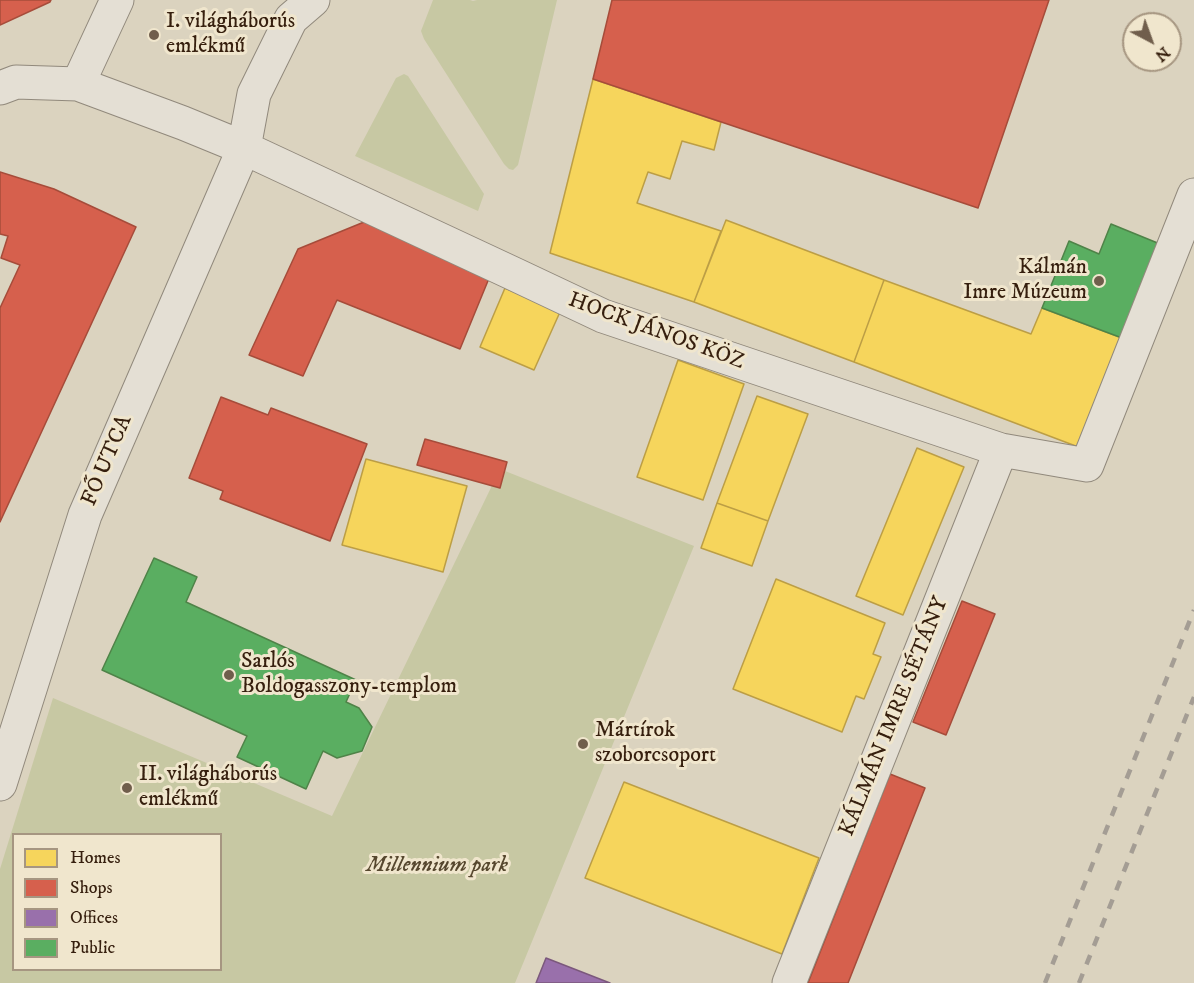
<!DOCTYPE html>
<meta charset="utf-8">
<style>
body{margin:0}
#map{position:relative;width:1194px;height:983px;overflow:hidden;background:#dbd3bf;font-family:"IM FELL DW Pica",serif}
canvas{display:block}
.legend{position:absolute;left:12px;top:833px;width:210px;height:138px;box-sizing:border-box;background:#f0e6cd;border:2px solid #a69681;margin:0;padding:8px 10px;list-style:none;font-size:18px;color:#361f0e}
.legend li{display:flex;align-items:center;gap:12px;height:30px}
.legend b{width:30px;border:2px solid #a69681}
.north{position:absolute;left:1122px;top:12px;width:60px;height:60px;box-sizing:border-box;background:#f0e6cd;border:2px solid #a69681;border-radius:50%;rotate:139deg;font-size:16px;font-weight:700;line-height:24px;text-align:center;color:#361f0e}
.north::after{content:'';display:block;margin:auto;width:21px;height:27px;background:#705e4c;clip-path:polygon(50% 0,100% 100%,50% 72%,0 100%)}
</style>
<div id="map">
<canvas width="1194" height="983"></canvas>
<ul class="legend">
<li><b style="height:16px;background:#f6d55c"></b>Homes</li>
<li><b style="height:16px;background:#d6604d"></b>Shops</li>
<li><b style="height:16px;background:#9970ab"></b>Offices</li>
<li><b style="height:16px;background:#5aae61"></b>Public</li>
</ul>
<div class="north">N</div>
</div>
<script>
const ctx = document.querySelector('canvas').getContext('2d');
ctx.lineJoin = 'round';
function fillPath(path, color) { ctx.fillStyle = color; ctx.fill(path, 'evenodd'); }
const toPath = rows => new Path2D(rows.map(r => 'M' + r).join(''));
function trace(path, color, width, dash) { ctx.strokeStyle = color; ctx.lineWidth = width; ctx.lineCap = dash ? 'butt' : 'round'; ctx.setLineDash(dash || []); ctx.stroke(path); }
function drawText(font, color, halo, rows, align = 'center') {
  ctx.font = font + ' "IM FELL DW Pica",serif'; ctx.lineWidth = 6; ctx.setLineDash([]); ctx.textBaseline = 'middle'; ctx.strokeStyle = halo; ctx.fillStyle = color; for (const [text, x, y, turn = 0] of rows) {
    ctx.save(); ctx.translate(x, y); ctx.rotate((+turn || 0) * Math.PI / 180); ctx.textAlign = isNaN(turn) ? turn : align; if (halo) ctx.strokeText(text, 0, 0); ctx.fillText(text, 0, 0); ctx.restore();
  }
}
fillPath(toPath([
 [433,0,470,0,473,1,477,0,557,0,518,165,513,170,509,169,504,164,424,39,421,31],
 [404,74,408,76,484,194,478,211,355,156,396,78],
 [500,469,694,546,515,983,0,983,0,869,53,698,332,816],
 [14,834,220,834,220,970,14,970]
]), '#c7c8a3');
const homes = toPath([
 [593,79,721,122,714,150,682,141,670,179,648,172,637,203,721,231,694,302,550,253,593,79],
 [726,220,884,280,854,362,694,302,726,220],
 [884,280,1031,334,1042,308,1122,338,1081,448,854,362,884,280],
 [505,288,560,312,534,370,480,347,505,288],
 [678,360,744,384,703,500,637,477,678,360],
 [757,396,808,414,768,521,717,503,757,396],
 [917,448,964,467,903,615,856,596,917,448],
 [366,459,467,486,443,572,342,545,366,459],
 [717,503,768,521,752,566,701,548,717,503],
 [776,579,885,623,873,654,881,657,864,699,856,696,842,732,733,689,776,579],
 [624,782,819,858,782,954,585,878,624,782]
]);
fillPath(homes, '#f6d55c');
trace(homes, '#bc9e45', 1.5);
const shops = toPath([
 [0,0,51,0,50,2,0,25,0,0],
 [612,0,1049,0,978,208,593,79,612,0],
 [0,172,54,189,136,227,0,522,0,308,20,265,1,258,8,236,0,234,0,172],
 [369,220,492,271,460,349,337,300,303,376,249,355,298,249,369,220],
 [221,397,268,415,271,408,367,444,330,541,220,499,223,491,189,478,221,397],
 [425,439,507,462,500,488,417,465,425,439],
 [962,601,995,614,946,735,913,722,962,601],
 [890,774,925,788,848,983,808,983,890,774]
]);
fillPath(shops, '#d6604d');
trace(shops, '#a64c3a', 1.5);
const offices = toPath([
 [546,958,610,983,536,983,546,958]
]);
fillPath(offices, '#9970ab');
trace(offices, '#7b587c', 1.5);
const public = toPath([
 [1111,224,1160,244,1122,338,1042,308,1069,241,1099,254,1111,224],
 [154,558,197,577,186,602,356,680,346,702,359,708,372,727,362,751,337,758,323,751,306,789,237,757,247,736,102,670,154,558]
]);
fillPath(public, '#5aae61');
trace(public, '#4f8348', 1.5);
const street = toPath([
 [78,84,117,0],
 [0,88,16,82,78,84,183,123,244,148,514,274,603,316,1001,450,1087,465,1194,195],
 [0,784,85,515,244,148,254,94,291,19,313,0],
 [789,983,1001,450]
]);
trace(street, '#91897c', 35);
trace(street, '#e4dfd4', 33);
trace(toPath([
 [1045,983,1194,610],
 [1079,983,1194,697]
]), '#a49d94', 4.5, [10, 10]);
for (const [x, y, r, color] of [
 [154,35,6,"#705e4c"],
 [1099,281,6,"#705e4c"],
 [229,675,6,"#705e4c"],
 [583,744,6,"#705e4c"],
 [127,788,6,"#705e4c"]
]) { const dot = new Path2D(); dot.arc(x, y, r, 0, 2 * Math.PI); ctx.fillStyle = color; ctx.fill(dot); trace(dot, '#f0e6cd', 2); }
drawText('22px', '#361f0e', '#f0e6cd', [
 ["I. világháborús",166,22],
 ["emlékmű",166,47],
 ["Kálmán",1087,268,"right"],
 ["Imre Múzeum",1087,293,"right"],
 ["Sarlós",241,662],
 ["Boldogasszony-templom",241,687],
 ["Mártírok",595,731],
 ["szoborcsoport",595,756],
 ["II. világháborús",139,775],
 ["emlékmű",139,800]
], 'left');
drawText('22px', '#361f0e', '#f0e6cd', [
 ["HOCK JÁNOS KÖZ",656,332,20],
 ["FŐ UTCA",108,461,-67],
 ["KÁLMÁN IMRE SÉTÁNY",895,717,-68]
]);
drawText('italic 22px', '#56472e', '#f0e6cd', [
 ["Millennium park",437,866]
]);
</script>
